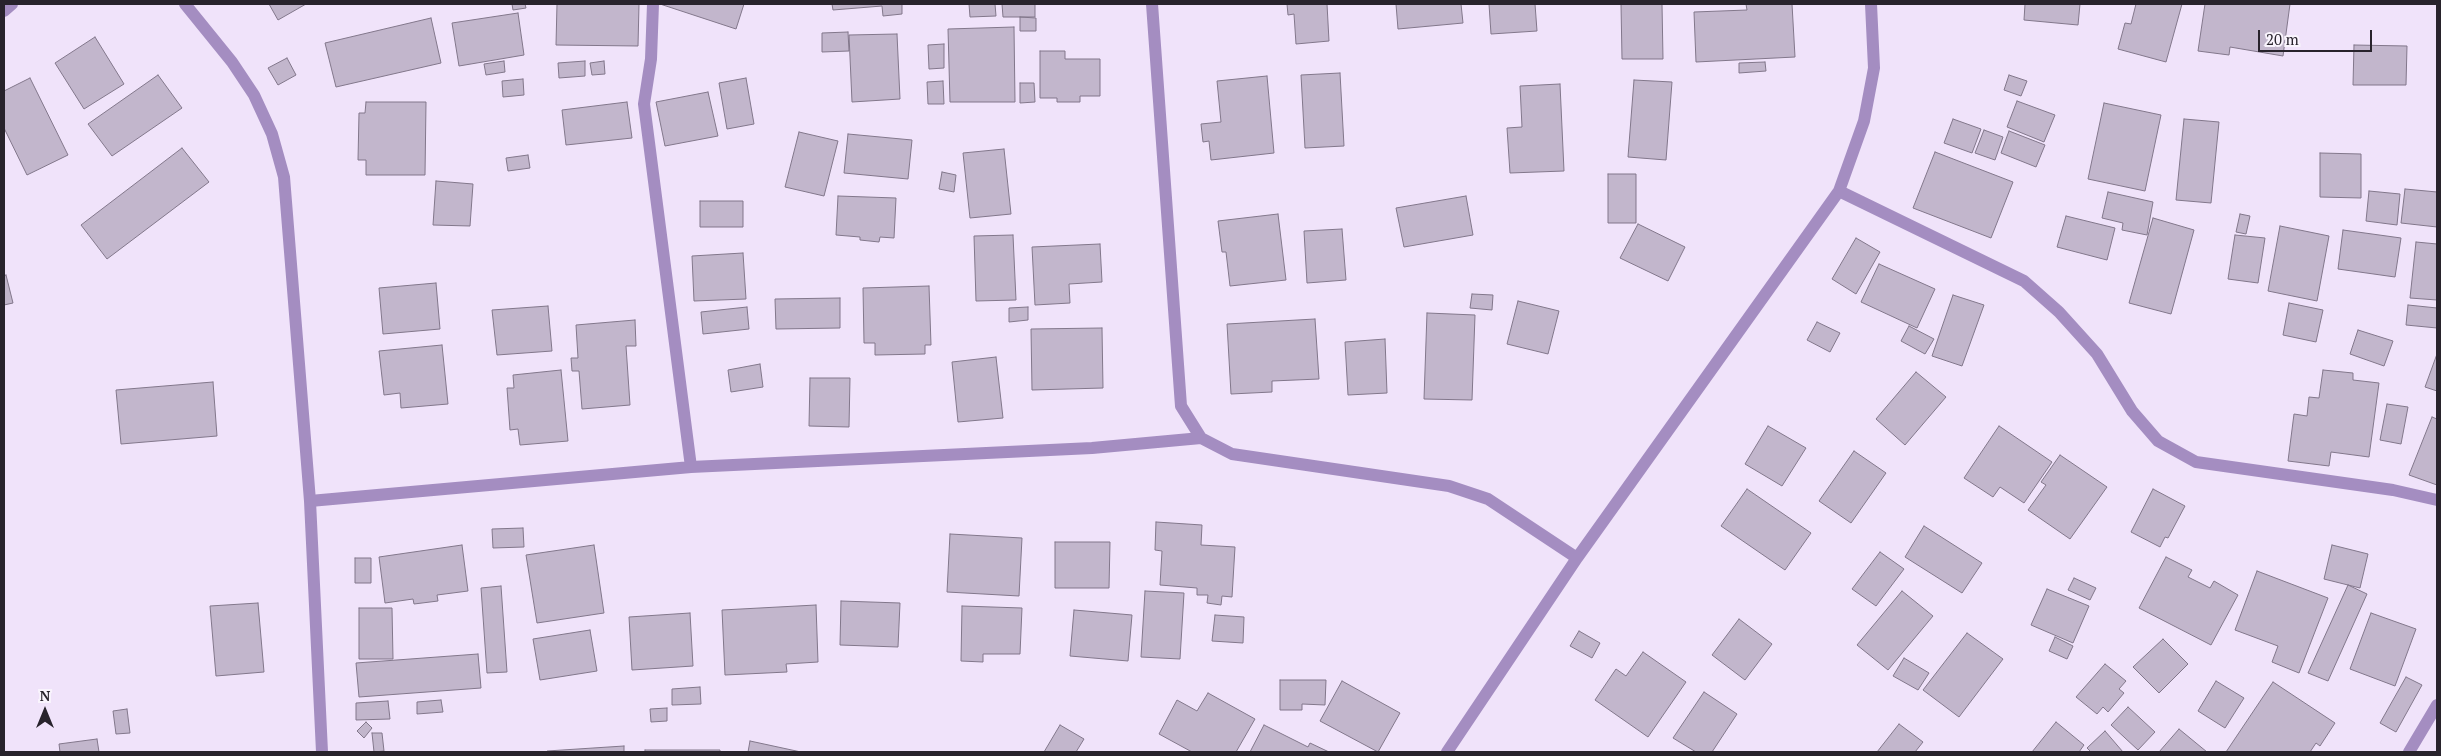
<!DOCTYPE html>
<style>
body{margin:0}
#map{position:relative;width:2441px;height:756px;overflow:hidden;background:#f0e3fa;font-family:"PT Serif",serif}
canvas{display:block}
.frame{position:absolute;inset:0;border:5px solid #28232c;pointer-events:none}
.north{position:absolute;left:20px;top:686px;width:50px;height:50px;-webkit-text-stroke:4px #f9f4fd;paint-order:stroke;rotate:0deg;font-size:14px;font-weight:700;line-height:20px;text-align:center;color:#28232c}
.north::after{content:'';display:block;margin:auto;width:18px;height:22px;background:#28232c;clip-path:polygon(50% 0,100% 100%,50% 72%,0 100%)}
.scale{position:absolute;left:2258px;top:30px;width:114px;height:22px;box-sizing:border-box;border:2px solid #28232c;border-top:0;padding-left:6px;font-size:15px;line-height:18px;white-space:nowrap;color:#28232c;-webkit-text-stroke:4px #f9f4fd;paint-order:stroke}
</style>
<div id="map">
<canvas width="2441" height="756"></canvas>
<div class="frame"></div>
<div class="north">N</div>
<div class="scale">20 m</div>
</div>
<script>
const ctx = document.querySelector('canvas').getContext('2d');
ctx.lineJoin = 'round';
function fillPath(path, color) { ctx.fillStyle = color; ctx.fill(path, 'evenodd'); }
const toPath = rows => new Path2D(rows.map(r => 'M' + r).join(''));
function trace(path, color, width, dash) { ctx.strokeStyle = color; ctx.lineWidth = width; ctx.lineCap = dash ? 'butt' : 'round'; ctx.setLineDash(dash || []); ctx.stroke(path); }
const building = toPath([
 [269,4,306,4,278,20,269,4],
 [512,4,525,4,526,8,513,10,512,4],
 [557,4,639,4,638,46,556,45,557,4],
 [660,4,744,4,736,29,660,4],
 [832,4,902,4,902,14,883,16,882,6,833,10,832,4],
 [969,4,995,4,996,16,970,17,969,4],
 [1002,4,1035,4,1035,17,1003,17,1002,4],
 [1287,4,1327,4,1329,41,1296,44,1294,14,1288,15,1287,4],
 [1396,4,1461,4,1463,23,1398,29,1396,4],
 [1489,4,1535,4,1537,31,1491,34,1489,4],
 [1621,4,1662,4,1663,59,1622,59,1621,4],
 [1746,4,1792,4,1795,57,1696,62,1694,12,1747,10,1746,4],
 [2025,4,2080,4,2078,25,2024,20,2025,4],
 [2136,4,2182,4,2166,62,2118,49,2125,23,2131,24,2136,4],
 [2205,4,2290,4,2283,56,2230,47,2229,55,2198,51,2205,4],
 [518,13,524,55,459,66,452,23,518,13],
 [1020,17,1036,18,1036,31,1020,31,1020,17],
 [431,18,441,63,336,87,325,43,431,18],
 [1014,27,1015,102,950,102,948,29,1014,27],
 [848,32,849,51,822,52,822,33,848,32],
 [897,34,900,99,852,102,849,35,897,34],
 [95,37,124,84,84,109,55,63,95,37],
 [944,44,944,68,929,69,928,45,944,44],
 [2354,45,2407,46,2406,85,2353,85,2354,45],
 [1040,51,1065,51,1065,59,1100,59,1100,96,1080,96,1080,102,1057,102,1057,98,1040,98,1040,51],
 [287,58,296,75,278,85,268,68,287,58],
 [504,61,505,72,486,75,484,64,504,61],
 [585,61,585,76,559,78,558,63,585,61],
 [604,61,605,74,592,75,590,63,604,61],
 [1765,62,1766,71,1739,73,1739,63,1765,62],
 [1340,73,1344,146,1305,148,1301,75,1340,73],
 [158,75,182,108,112,156,88,124,158,75],
 [2009,75,2027,81,2021,96,2004,90,2009,75],
 [1267,76,1274,153,1211,160,1209,141,1203,142,1201,124,1221,122,1217,81,1267,76],
 [30,78,68,155,27,175,4,128,4,91,30,78],
 [746,78,754,124,727,129,719,83,746,78],
 [523,79,524,95,503,97,502,81,523,79],
 [1634,80,1672,82,1666,160,1628,157,1634,80],
 [943,81,944,104,928,104,927,82,943,81],
 [1020,83,1034,83,1035,102,1020,103,1020,83],
 [1560,84,1564,171,1510,173,1507,128,1522,127,1520,86,1560,84],
 [708,92,718,136,665,146,656,102,708,92],
 [2017,101,2055,115,2044,142,2007,127,2017,101],
 [366,102,426,102,425,175,366,175,366,160,358,160,359,113,365,113,366,102],
 [627,102,632,138,566,145,562,110,627,102],
 [2104,103,2161,115,2145,191,2088,179,2104,103],
 [1953,119,1981,129,1972,153,1944,143,1953,119],
 [2184,119,2219,122,2211,203,2176,200,2184,119],
 [1984,130,2003,137,1995,160,1975,153,1984,130],
 [2009,131,2045,145,2036,167,2001,153,2009,131],
 [799,132,838,141,824,196,785,187,799,132],
 [848,134,912,140,908,179,844,173,848,134],
 [182,148,209,182,107,259,81,225,182,148],
 [1004,149,1011,214,970,218,963,153,1004,149],
 [1935,152,2013,182,1991,238,1913,208,1935,152],
 [2320,153,2361,154,2361,198,2320,197,2320,153],
 [528,155,530,168,508,171,506,158,528,155],
 [942,172,956,175,954,192,939,189,942,172],
 [1608,174,1636,174,1636,223,1608,223,1608,174],
 [436,181,473,184,470,226,433,225,436,181],
 [2405,189,2437,192,2437,227,2401,223,2405,189],
 [2369,191,2400,194,2397,225,2366,221,2369,191],
 [2108,192,2153,202,2147,235,2122,230,2123,223,2102,218,2108,192],
 [838,196,896,198,894,238,880,237,879,242,860,240,860,237,836,235,838,196],
 [1466,196,1473,235,1404,247,1396,208,1466,196],
 [700,201,743,201,743,227,700,227,700,201],
 [1278,214,1286,280,1230,286,1226,252,1222,252,1218,221,1278,214],
 [2240,214,2250,216,2246,234,2236,232,2240,214],
 [2066,216,2115,228,2107,260,2057,247,2066,216],
 [2153,218,2194,230,2171,314,2129,303,2153,218],
 [1638,224,1685,247,1668,281,1620,258,1638,224],
 [2280,226,2329,236,2317,301,2268,291,2280,226],
 [1342,229,1346,280,1307,283,1304,231,1342,229],
 [2343,230,2401,238,2395,277,2338,269,2343,230],
 [1013,235,1016,300,976,301,974,236,1013,235],
 [2235,235,2265,238,2258,283,2228,279,2235,235],
 [1856,238,1880,252,1856,294,1832,279,1856,238],
 [2416,242,2437,244,2437,300,2410,298,2416,242],
 [1100,244,1102,282,1069,284,1070,303,1035,305,1032,247,1100,244],
 [743,253,746,299,694,301,692,256,743,253],
 [1879,264,1935,289,1917,328,1861,302,1879,264],
 [6,275,13,303,4,305,4,276,6,275],
 [436,283,440,329,383,334,379,288,436,283],
 [929,286,931,345,925,345,925,354,875,355,875,343,864,343,863,288,929,286],
 [1472,294,1493,295,1492,310,1470,308,1472,294],
 [1953,295,1984,305,1962,366,1932,356,1953,295],
 [840,298,840,328,776,329,775,299,840,298],
 [1518,301,1559,311,1548,354,1507,344,1518,301],
 [2289,303,2323,310,2316,342,2283,335,2289,303],
 [2408,305,2437,308,2437,328,2406,325,2408,305],
 [548,306,552,351,497,355,492,310,548,306],
 [747,307,749,329,703,334,701,312,747,307],
 [1028,307,1028,320,1009,322,1009,308,1028,307],
 [1427,313,1475,315,1472,400,1424,399,1427,313],
 [1315,319,1319,379,1272,381,1272,392,1231,394,1227,324,1315,319],
 [635,320,636,346,626,346,630,405,582,409,579,371,572,371,571,358,578,358,576,325,635,320],
 [1817,322,1840,333,1830,352,1807,340,1817,322],
 [1909,326,1934,339,1925,354,1901,341,1909,326],
 [1102,328,1103,388,1032,390,1031,329,1102,328],
 [2358,330,2393,341,2384,366,2350,354,2358,330],
 [1385,339,1387,393,1348,395,1345,342,1385,339],
 [442,345,448,404,401,408,400,393,384,395,379,351,442,345],
 [2437,354,2437,391,2425,387,2437,354],
 [996,357,1003,418,958,422,952,362,996,357],
 [760,364,763,387,731,392,728,370,760,364],
 [561,370,568,441,520,445,518,429,510,430,507,388,514,388,513,375,561,370],
 [2323,370,2353,373,2353,380,2379,383,2369,457,2331,452,2329,466,2288,461,2294,414,2307,416,2309,397,2319,398,2323,370],
 [1916,372,1946,397,1905,445,1876,419,1916,372],
 [810,378,850,378,849,427,809,426,810,378],
 [213,382,217,436,121,444,116,390,213,382],
 [2387,404,2408,407,2401,444,2380,440,2387,404],
 [2432,417,2437,419,2437,485,2409,475,2432,417],
 [1768,426,1806,448,1782,486,1745,464,1768,426],
 [1999,426,2052,462,2024,503,2000,487,1993,497,1964,478,1999,426],
 [1854,451,1886,473,1851,523,1819,501,1854,451],
 [2060,455,2107,487,2070,539,2028,510,2046,485,2041,482,2060,455],
 [1747,489,1811,533,1785,570,1721,526,1747,489],
 [2153,489,2185,506,2168,538,2165,537,2160,547,2131,532,2153,489],
 [1156,522,1202,525,1201,545,1235,547,1232,597,1222,596,1221,605,1207,603,1208,595,1197,595,1197,588,1160,585,1162,551,1155,550,1156,522],
 [1924,526,1982,563,1962,593,1905,557,1924,526],
 [523,528,524,547,493,548,492,529,523,528],
 [950,534,1022,538,1019,596,947,592,950,534],
 [1055,542,1110,542,1109,588,1055,588,1055,542],
 [462,545,468,591,437,595,438,601,414,604,413,599,385,603,379,557,462,545],
 [594,545,604,613,537,623,526,555,594,545],
 [2332,545,2368,554,2360,588,2324,579,2332,545],
 [1880,552,1904,569,1876,606,1852,589,1880,552],
 [2166,557,2192,570,2188,577,2210,588,2214,581,2238,595,2211,645,2139,608,2166,557],
 [355,558,371,558,371,583,355,583,355,558],
 [2257,571,2328,598,2299,673,2272,662,2278,646,2235,630,2257,571],
 [2074,578,2096,588,2090,600,2068,590,2074,578],
 [2348,585,2367,594,2328,681,2308,673,2348,585],
 [501,586,507,672,487,673,481,588,501,586],
 [2047,589,2089,606,2073,643,2031,625,2047,589],
 [1145,591,1184,593,1180,659,1141,657,1145,591],
 [1902,591,1933,616,1888,670,1857,645,1902,591],
 [841,601,900,603,898,647,840,645,841,601],
 [258,603,264,672,216,676,210,606,258,603],
 [816,605,818,662,786,664,787,672,725,675,722,610,816,605],
 [962,606,1022,608,1020,654,983,654,983,662,961,661,962,606],
 [359,608,392,608,393,659,359,659,359,608],
 [1074,610,1132,615,1128,661,1070,656,1074,610],
 [690,613,693,666,632,670,629,617,690,613],
 [2371,613,2416,629,2395,686,2350,669,2371,613],
 [1215,615,1244,617,1243,643,1212,641,1215,615],
 [1739,619,1772,644,1745,680,1712,655,1739,619],
 [590,630,597,671,540,680,533,639,590,630],
 [1579,631,1600,643,1592,658,1570,646,1579,631],
 [1967,633,2003,659,1959,717,1923,690,1967,633],
 [2055,637,2073,646,2067,659,2049,651,2055,637],
 [2163,639,2188,664,2159,693,2133,667,2163,639],
 [1643,652,1686,682,1648,737,1595,700,1616,669,1626,676,1643,652],
 [478,654,481,688,359,697,356,663,478,654],
 [1904,658,1929,673,1918,690,1893,676,1904,658],
 [2105,664,2126,681,2119,689,2124,693,2108,712,2103,707,2097,714,2076,697,2105,664],
 [2406,677,2422,685,2396,732,2380,723,2406,677],
 [1280,680,1326,680,1325,705,1302,704,1302,710,1280,710,1280,680],
 [1342,681,1400,713,1378,752,1320,721,1342,681],
 [2216,681,2244,698,2225,728,2198,711,2216,681],
 [2273,682,2335,723,2320,746,2316,743,2310,752,2226,752,2273,682],
 [700,687,701,704,672,705,672,689,700,687],
 [1704,692,1737,714,1712,752,1696,752,1673,738,1704,692],
 [1208,693,1255,719,1236,752,1192,752,1159,734,1177,700,1197,711,1208,693],
 [441,700,443,712,417,714,417,702,441,700],
 [388,701,390,719,356,720,356,703,388,701],
 [2128,707,2155,732,2138,750,2111,725,2128,707],
 [667,708,667,721,651,722,650,709,667,708],
 [127,709,130,733,116,734,113,711,127,709],
 [366,722,372,728,364,738,357,731,366,722],
 [2056,722,2084,745,2079,752,2032,752,2056,722],
 [1899,724,1923,742,1915,752,1877,752,1899,724],
 [1060,725,1084,739,1076,752,1044,752,1060,725],
 [1264,725,1308,747,1310,743,1329,752,1250,752,1264,725],
 [2179,729,2207,752,2159,752,2179,729],
 [2105,731,2123,752,2091,752,2087,748,2105,731],
 [372,733,382,733,384,751,374,752,372,733],
 [97,739,99,752,60,752,59,744,97,739],
 [750,741,801,752,748,752,750,741],
 [624,746,624,752,547,752,547,751,624,746],
 [645,750,720,750,720,752,645,752,645,750]
]);
fillPath(building, '#c2b6cc');
trace(building, '#82778b', 1);
trace(toPath([
 [185,4,232,62,254,95,272,134,284,177,310,501,322,752],
 [653,4,651,59,644,104,691,467],
 [1152,4,1181,406,1201,438,1232,454,1449,486,1488,499,1577,558],
 [4,11,12,4],
 [1839,191,2024,281,2059,312,2097,354,2132,411,2158,441,2196,462,2393,490,2437,500],
 [310,501,691,467,1092,448,1201,438],
 [1447,752,1577,558,1839,191,1864,121,1874,68,1871,4],
 [2409,752,2437,705]
]), '#a48dc1', 12);
</script>
